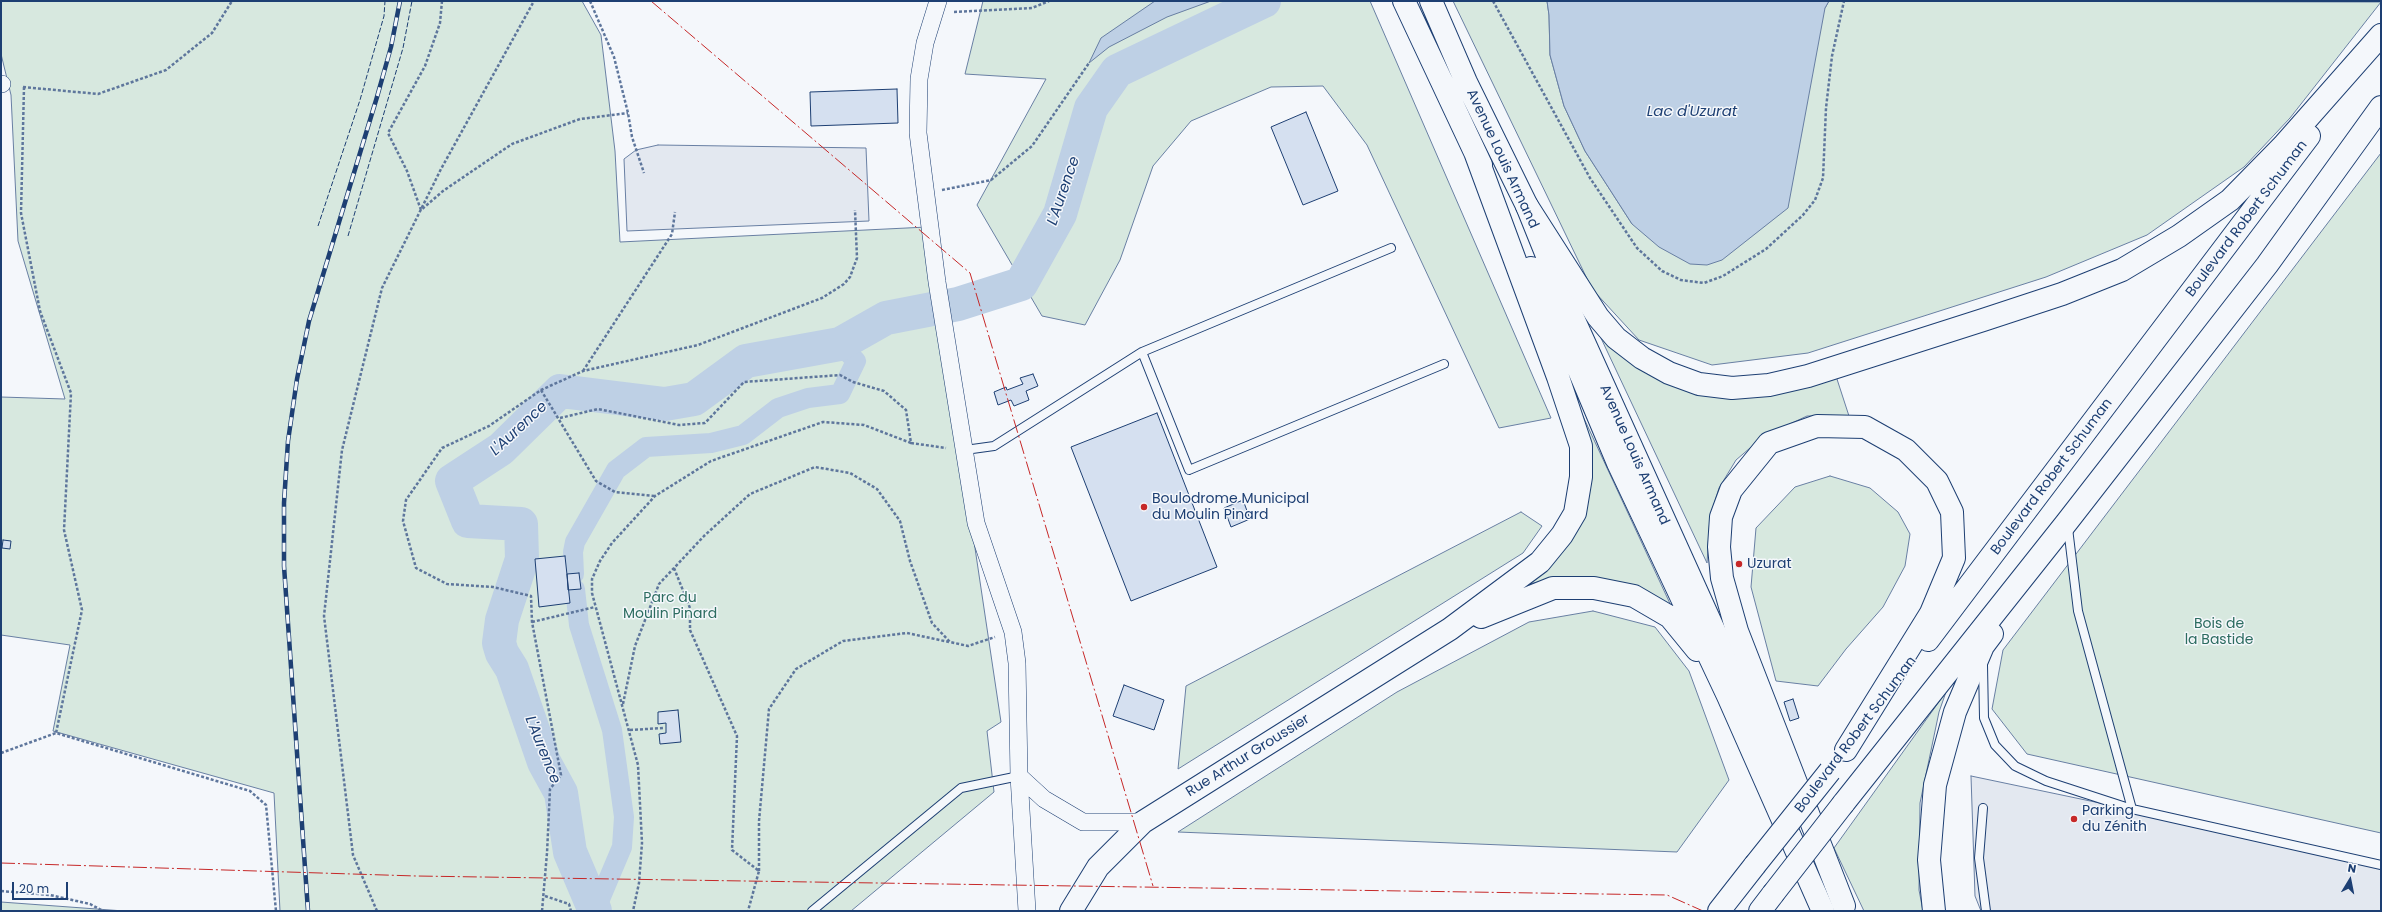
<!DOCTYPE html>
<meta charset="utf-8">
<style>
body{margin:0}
#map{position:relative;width:2382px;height:912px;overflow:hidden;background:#f4f7fb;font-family:Poppins,sans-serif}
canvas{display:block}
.frame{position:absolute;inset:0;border:2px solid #1d3f73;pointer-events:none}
.north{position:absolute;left:2330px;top:860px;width:40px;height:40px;-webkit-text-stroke:3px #f4f7fb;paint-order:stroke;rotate:10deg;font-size:11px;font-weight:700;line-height:16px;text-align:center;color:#1d3f73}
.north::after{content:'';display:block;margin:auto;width:14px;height:18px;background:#1d3f73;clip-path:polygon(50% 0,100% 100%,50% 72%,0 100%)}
.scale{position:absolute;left:12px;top:882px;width:56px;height:18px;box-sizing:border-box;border:2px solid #1d3f73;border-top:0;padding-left:5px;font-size:12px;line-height:14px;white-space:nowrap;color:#1d3f73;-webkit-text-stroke:3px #f4f7fb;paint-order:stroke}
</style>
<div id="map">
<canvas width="2382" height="912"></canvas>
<div class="frame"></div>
<div class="north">N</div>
<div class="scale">20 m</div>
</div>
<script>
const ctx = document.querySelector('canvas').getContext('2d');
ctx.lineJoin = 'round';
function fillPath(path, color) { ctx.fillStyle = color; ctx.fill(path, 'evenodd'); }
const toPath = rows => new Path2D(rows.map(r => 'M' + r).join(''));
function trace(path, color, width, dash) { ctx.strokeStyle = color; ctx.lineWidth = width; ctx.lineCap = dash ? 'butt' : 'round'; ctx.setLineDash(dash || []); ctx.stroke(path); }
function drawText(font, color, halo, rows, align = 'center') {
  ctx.font = font + ' Poppins,sans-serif'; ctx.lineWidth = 3; ctx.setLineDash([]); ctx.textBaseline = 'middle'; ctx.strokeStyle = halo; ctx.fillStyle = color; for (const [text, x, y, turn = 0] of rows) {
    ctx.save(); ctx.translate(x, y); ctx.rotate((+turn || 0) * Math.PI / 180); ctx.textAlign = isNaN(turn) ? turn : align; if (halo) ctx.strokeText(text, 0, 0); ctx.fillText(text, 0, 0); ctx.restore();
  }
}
const green = toPath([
 [1,1,582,1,601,35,615,151,620,242,927,227,1001,722,987,731,994,792,851,911,280,911,274,793,53,731,70,645,1,635,1,397,65,399,18,241,11,95,1,54,1,1],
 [983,1,1370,1,1551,418,1499,428,1367,145,1323,86,1271,87,1191,121,1153,166,1120,260,1085,325,1042,316,977,205,1046,79,965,74,983,1],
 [1453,1,1547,1,1549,15,1550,55,1564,106,1585,151,1632,224,1825,8,1829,1,2381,2,2290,118,2244,167,2147,235,2046,277,1808,353,1712,365,1639,340,1592,289,1453,1],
 [2381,153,2381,833,2027,754,1992,709,2003,650,2381,153],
 [1600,336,1635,365,1669,381,1835,373,1849,416,1807,416,1764,436,1736,460,1719,488,1710,517,1707,563,1600,336],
 [1575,399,1673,610,1556,578,1529,584,1570,542,1575,399],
 [1830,476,1870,488,1898,512,1910,534,1905,566,1883,607,1846,649,1818,686,1776,681,1751,587,1756,528,1795,487,1830,476],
 [1521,512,1542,526,1523,553,1178,769,1186,686,1521,512],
 [1593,611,1655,627,1689,671,1729,780,1677,852,1178,832,1397,692,1529,622,1593,611],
 [1946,692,1939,712,1920,803,1919,890,1923,911,1864,911,1834,848,1946,692],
 [1,902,124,911,1,911,1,902]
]);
fillPath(green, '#d7e8df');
trace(green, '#687fa3', 1);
const parking = toPath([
 [658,145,866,148,869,221,627,231,624,159,636,150,658,145],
 [1971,776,2381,862,2381,911,1981,911,1975,896,1971,776]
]);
fillPath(parking, '#e3e8f0');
trace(parking, '#687fa3', 1);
const water = toPath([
 [1155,1,1211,1,1167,17,1109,47,1089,63,1101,38,1155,1],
 [1547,1,1829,1,1825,8,1788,208,1722,260,1707,265,1690,264,1659,247,1632,224,1585,151,1564,106,1550,55,1549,15,1547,1]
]);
fillPath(water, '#bed0e5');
trace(water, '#687fa3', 1);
trace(toPath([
 [574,574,573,552,575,542,616,470,646,447,711,443,743,435,778,408,808,398,840,394,856,361,840,344],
 [575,589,579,625,612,730,624,817,622,847,595,911]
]), '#bed0e5', 20);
trace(toPath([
 [595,911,570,852,561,793,544,762,512,669,502,653,499,643,502,620,522,559,521,524,468,521,452,481,501,449,560,391,665,404,694,399,746,361,840,344,886,318,958,304,1021,284,1060,214,1091,108,1117,71,1264,1]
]), '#bed0e5', 34);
const building = toPath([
 [897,89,898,123,811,126,810,92,897,89],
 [1306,112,1338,191,1303,205,1271,127,1306,112],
 [1033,374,1038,386,1026,391,1029,400,1014,406,1011,400,998,405,994,392,1006,387,1007,390,1023,384,1020,378,1033,374],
 [1157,413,1217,567,1131,601,1071,447,1157,413],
 [1243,500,1250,519,1231,527,1224,508,1243,500],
 [3,540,11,541,10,549,2,548,3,540],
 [565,556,570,603,539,607,535,559,565,556],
 [579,573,581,589,568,590,567,574,579,573],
 [1124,685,1164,700,1154,730,1113,716,1124,685],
 [1793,699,1799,718,1790,721,1784,702,1793,699],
 [678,710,681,742,660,744,659,734,666,733,666,723,658,724,658,712,678,710]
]);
fillPath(building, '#d5e0f0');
trace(building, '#1d3f73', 1);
const lane = toPath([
 [1142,352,1189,470,1444,364],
 [965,450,994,446,1142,352,1391,248],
 [2068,528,2078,611,2132,809],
 [1983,665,1984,718,1995,745,2015,766,2046,781,2132,809,2381,865],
 [1983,808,1979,858,1986,911],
 [812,911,961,788,1019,776]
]);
const street = toPath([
 [938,1,925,43,919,79,918,133,937,282,976,523,1013,632,1017,663,1019,776,1027,911],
 [1,84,2,84],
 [1019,776,1044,799,1083,822,1143,822]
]);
const secondary = toPath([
 [1404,1,1481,165],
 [1431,1,1466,82,1527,206,1564,298,1728,661,1791,794],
 [1531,268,1570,349,1618,463,1728,696,1823,911],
 [1481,617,1553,588,1594,588,1634,596,1670,617,1697,650],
 [1071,911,1098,867,1143,822,1450,629,1540,562,1562,535,1575,513,1581,477,1581,446,1558,377,1475,152]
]);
const primary = toPath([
 [1527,206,1598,317,1616,338,1642,358,1669,373,1699,384,1732,388,1769,385,1808,376,1983,320,2062,294,2122,270,2179,236,2230,200,2283,146,2381,35],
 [1928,640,2309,136],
 [1843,804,2067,522,2267,265,2381,107],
 [1844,906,1737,631,1722,578,1719,547,1721,517,1731,490,1769,443,1817,426,1865,427,1906,450,1937,481,1952,512,1954,558,1931,613,1846,750],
 [1719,911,1755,865],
 [1760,911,1773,894],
 [1934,911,1929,860,1935,785,1955,712,1983,646,1992,634]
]);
trace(lane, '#1d3f73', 10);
trace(street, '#1d3f73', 18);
trace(secondary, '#1d3f73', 24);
trace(primary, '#1d3f73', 24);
trace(toPath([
 [442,1,440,23,425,66,388,133,407,171,421,210,443,191,512,144,580,119,628,113],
 [590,1,614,57,628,113,632,137,644,173],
 [1493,1,1590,178,1637,248,1662,271,1681,280,1704,283,1723,276,1766,249,1803,215,1815,200,1823,178,1826,108,1832,56,1844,1],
 [954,12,1032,8,1049,1],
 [23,87,98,94,166,70,212,33,232,1],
 [24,87,21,213,40,311,71,393,64,530,82,610,56,733],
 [942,190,991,180,1032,146,1089,63],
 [583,371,672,234,675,212],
 [541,390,596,481,615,492,655,496],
 [560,418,598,409,679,425,705,423,744,382,840,375,853,382,884,391,906,410,911,443,864,425,823,422,711,461,655,496,612,543,600,561,592,579,592,593,638,765,642,843,639,883,633,911],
 [911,443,946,448],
 [674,568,690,608,690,630,737,736,732,850,759,871,748,911],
 [532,622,595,607],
 [623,704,635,646,659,584,704,536,750,494,815,467,850,473,877,489,900,521,910,561,932,623,950,642,968,646,995,637],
 [630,730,663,728],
 [1,753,56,733,250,791,266,805,276,911],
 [759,871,759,821,769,709,796,669,843,641,907,633,949,642],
 [1,891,50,895,90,904,103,911],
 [545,896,569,904,571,911],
 [377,911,353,855,324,616,342,450,382,288,441,169,534,1],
 [542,911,547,853,550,789,561,775,532,622,531,596,493,587,447,584,416,568,403,521,406,500,442,448,489,426,541,390,583,371,698,345,822,298,844,284,850,277,857,258,855,210]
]), '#5e769c', 2.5, [3, 2]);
trace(lane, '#f4f7fb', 8);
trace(street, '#f4f7fb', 17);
trace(secondary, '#f4f7fb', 22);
trace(primary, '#f4f7fb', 22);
const rail = toPath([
 [308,911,284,566,284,503,288,441,297,379,309,321,377,97,391,47,400,1]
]);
trace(rail, '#1d3f73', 4.5);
trace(rail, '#f4f7fb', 3, [9]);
const primaryBridge = toPath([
 [1755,865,1830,771],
 [1773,894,1843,804]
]);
trace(primaryBridge, '#1d3f73', 24, []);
trace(primaryBridge, '#f4f7fb', 22);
trace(toPath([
 [318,226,360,100,384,16,385,1],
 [348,236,403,48,412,1]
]), '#1d3f73', 1, [5, 2]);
trace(toPath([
 [651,1,970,273,1153,886],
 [1,863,416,876,1667,895,1703,911]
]), '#c62828', 1, [14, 3, 2, 3]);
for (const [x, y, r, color] of [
 [1144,507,4,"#c62828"],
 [1739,564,4,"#c62828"],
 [2074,819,4,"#c62828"]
]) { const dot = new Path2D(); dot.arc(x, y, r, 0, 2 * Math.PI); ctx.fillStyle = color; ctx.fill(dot); trace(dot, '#f4f7fb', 1.5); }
drawText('14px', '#1d3f73', '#f4f7fb', [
 ["Avenue Louis Armand",1502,159,65],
 ["Boulevard Robert Schuman",2247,219,-53],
 ["Avenue Louis Armand",1634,455,66],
 ["Boulevard Robert Schuman",2052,477,-53],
 ["Boulevard Robert Schuman",1856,735,-53],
 ["Rue Arthur Groussier",1248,756,-32]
]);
drawText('14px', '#1d3f73', '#f4f7fb', [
 ["Boulodrome Municipal",1152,499],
 ["du Moulin Pinard",1152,515],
 ["Uzurat",1747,564],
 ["Parking",2082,811],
 ["du Zénith",2082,827]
], 'left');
drawText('14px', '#2c6c60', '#f4f7fb', [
 ["Parc du",670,598],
 ["Moulin Pinard",670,614],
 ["Bois de",2219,624],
 ["la Bastide",2219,640]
]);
drawText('italic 15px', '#1d3f73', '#f4f7fb', [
 ["Lac d'Uzurat",1692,112],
 ["L'Aurence",1064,191,-71],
 ["L'Aurence",519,429,-43],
 ["L'Aurence",542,750,68]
]);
</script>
